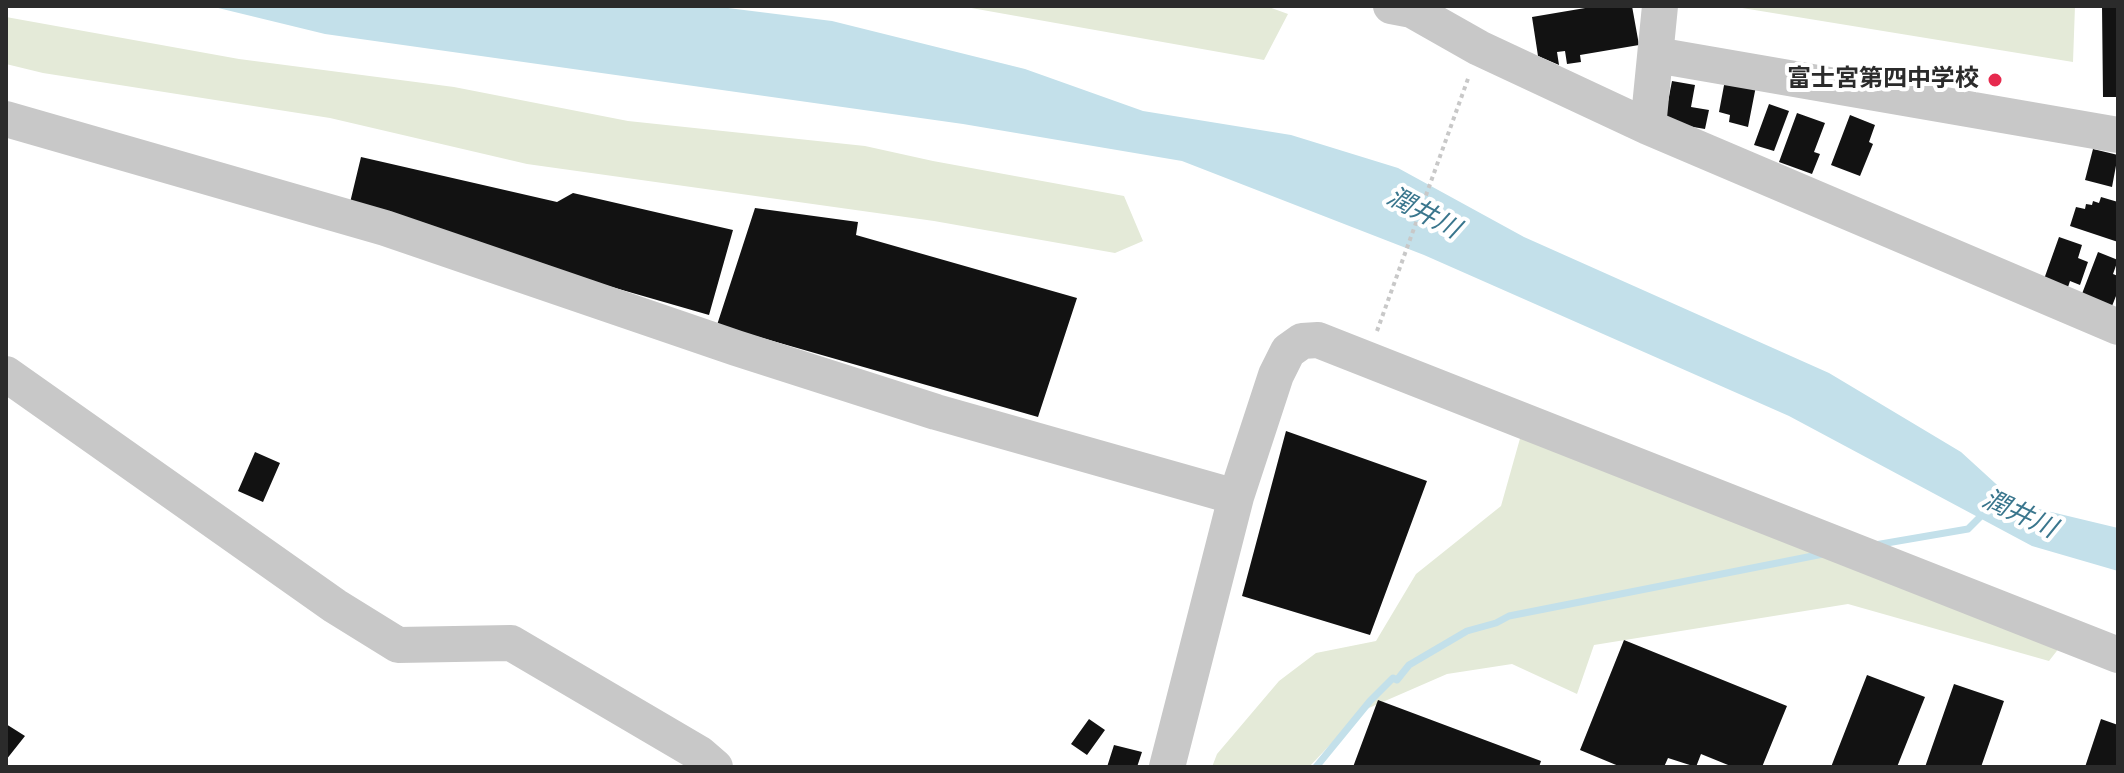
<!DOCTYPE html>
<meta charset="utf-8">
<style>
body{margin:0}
#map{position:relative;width:2124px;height:773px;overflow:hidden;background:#fff;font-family:"Archivo Narrow",sans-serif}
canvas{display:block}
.frame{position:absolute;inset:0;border:8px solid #2b2b2b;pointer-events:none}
</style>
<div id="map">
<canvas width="2124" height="773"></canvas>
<div class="frame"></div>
</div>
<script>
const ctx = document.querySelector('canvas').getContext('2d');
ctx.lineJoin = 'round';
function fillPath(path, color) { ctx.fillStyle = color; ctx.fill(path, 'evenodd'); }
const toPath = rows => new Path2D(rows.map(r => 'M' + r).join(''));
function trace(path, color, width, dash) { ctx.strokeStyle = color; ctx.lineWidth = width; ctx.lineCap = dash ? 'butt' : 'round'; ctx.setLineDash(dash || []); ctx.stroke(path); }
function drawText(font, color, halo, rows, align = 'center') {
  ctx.font = font + ' "Archivo Narrow","Noto Sans JP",sans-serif'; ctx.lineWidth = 8; ctx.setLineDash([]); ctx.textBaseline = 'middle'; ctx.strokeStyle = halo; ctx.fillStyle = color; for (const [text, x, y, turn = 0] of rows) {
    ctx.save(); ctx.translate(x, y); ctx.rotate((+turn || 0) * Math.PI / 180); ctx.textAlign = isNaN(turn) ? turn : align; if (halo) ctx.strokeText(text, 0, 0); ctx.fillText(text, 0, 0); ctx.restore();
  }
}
fillPath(toPath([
 [960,6,1266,6,1288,14,1264,60],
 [1730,6,2075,6,2073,62],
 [6,17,239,59,454,87,628,121,865,146,933,161,1124,196,1143,241,1115,253,934,221,527,164,330,118,43,73,6,64],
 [1521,435,2063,643,2049,661,1848,604,1594,645,1577,694,1512,664,1447,674,1362,711,1309,767,1212,767,1217,754,1279,681,1316,653,1376,641,1416,574,1501,506]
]), '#e4ead8');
fillPath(toPath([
 [210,6,712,6,832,21,1025,69,1143,111,1291,135,1398,168,1524,237,1829,373,1961,452,2018,504,2118,528,2118,571,2032,546,1789,416,1424,255,1182,161,963,124,325,34]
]), '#c3e0ea');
trace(toPath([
 [1875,545,1968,529,1986,511],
 [1316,767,1370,701,1393,678,1397,680,1409,665,1467,631,1496,623,1509,616,1823,554]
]), '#c3e0ea', 7);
fillPath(toPath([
 [1597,6,1632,6,1639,45,1580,55,1581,62,1567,64,1565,51,1557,52,1559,65,1538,56,1532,17],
 [2102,6,2118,6,2118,97,2103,97],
 [1725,80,1756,86,1748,127,1729,122,1730,115,1719,112],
 [1672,81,1695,85,1691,107,1709,110,1705,129,1664,122],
 [1769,104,1789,111,1774,151,1754,145],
 [1797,113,1825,123,1814,152,1820,154,1812,174,1779,162],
 [1850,115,1875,125,1869,142,1873,144,1860,176,1831,165],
 [2093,149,2118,155,2112,187,2085,180],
 [361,157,557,202,573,193,733,230,709,315,348,211],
 [2101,197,2118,202,2118,242,2070,226,2076,207,2085,209,2086,204,2092,205,2093,201,2099,203],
 [755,208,858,222,856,235,1077,298,1038,417,717,325],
 [2059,237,2082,245,2078,258,2088,262,2080,285,2070,281,2067,290,2043,282],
 [2098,252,2118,260,2113,274,2118,276,2118,291,2110,311,2080,299],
 [1286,431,1427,481,1370,635,1242,596],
 [255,452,280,463,263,502,238,491],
 [1624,640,1787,706,1762,767,1733,767,1701,754,1696,767,1668,758,1664,767,1621,767,1580,750],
 [1867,675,1925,697,1897,767,1831,767],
 [1954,684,2004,701,1981,767,1925,767],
 [1378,700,1541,761,1539,767,1353,767],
 [1089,719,1105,730,1087,755,1071,744],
 [2101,719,2118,725,2118,767,2085,767],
 [6,724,25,736,6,760],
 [1114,745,1142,752,1137,767,1107,767]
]), '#121212');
trace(toPath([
 [1377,331,1469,76]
]), '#c8c8c8', 4, [4, 4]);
trace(toPath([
 [1391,6,1412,10,1479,48,1648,127,2118,327],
 [1656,55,2118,135],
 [6,119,385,228,736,348,936,412,1236,497],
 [1648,127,1660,6],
 [6,374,335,606,398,645,511,643,700,754,715,767],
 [1167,767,1236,497,1276,375,1288,351,1302,341,1318,340,2118,655]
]), '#c8c8c8', 36);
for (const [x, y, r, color] of [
 [1995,80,8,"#e62a4e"]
]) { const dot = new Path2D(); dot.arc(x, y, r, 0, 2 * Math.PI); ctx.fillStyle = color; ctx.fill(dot); trace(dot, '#fff', 3); }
drawText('bold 24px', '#2b2b2b', '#fff', [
 ["富士宮第四中学校",1979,80]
], 'right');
drawText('italic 26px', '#3a768d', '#fff', [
 ["潤井川",1423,214,28],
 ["潤井川",2019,515,25]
]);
</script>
